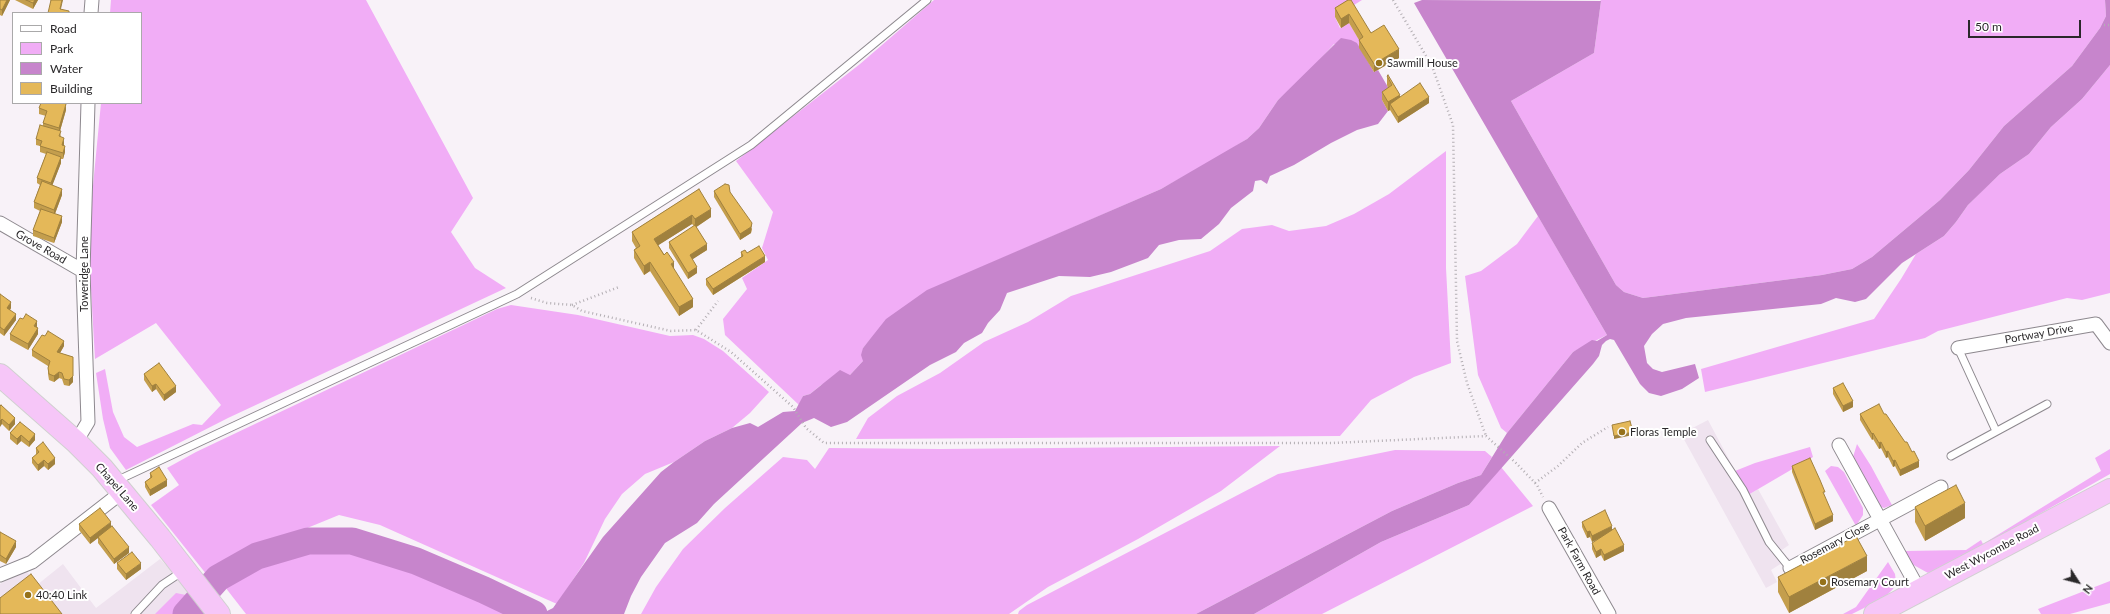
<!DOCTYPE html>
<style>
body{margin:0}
#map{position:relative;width:2110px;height:614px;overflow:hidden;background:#f8f2f8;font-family:Lato,sans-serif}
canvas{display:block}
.legend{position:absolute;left:12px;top:12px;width:130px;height:92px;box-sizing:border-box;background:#fff;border:1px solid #aaa9aa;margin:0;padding:5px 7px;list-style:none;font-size:12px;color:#2a282a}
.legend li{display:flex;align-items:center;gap:8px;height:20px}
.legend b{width:20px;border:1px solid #aaa9aa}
.north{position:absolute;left:2058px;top:562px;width:40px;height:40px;-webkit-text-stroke:3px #fff;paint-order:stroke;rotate:126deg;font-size:11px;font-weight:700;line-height:16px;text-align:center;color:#2a282a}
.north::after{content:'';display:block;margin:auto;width:14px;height:18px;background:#2a282a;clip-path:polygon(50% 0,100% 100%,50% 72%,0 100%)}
.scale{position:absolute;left:1968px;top:20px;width:113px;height:18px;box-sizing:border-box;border:2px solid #2a282a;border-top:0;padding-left:5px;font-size:12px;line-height:14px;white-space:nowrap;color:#2a282a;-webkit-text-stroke:3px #fff;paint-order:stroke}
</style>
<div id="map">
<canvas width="2110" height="614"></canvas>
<ul class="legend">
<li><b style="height:5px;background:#fff"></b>Road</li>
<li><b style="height:11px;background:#f1adf6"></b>Park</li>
<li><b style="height:11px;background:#c785cc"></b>Water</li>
<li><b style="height:11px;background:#e4b859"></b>Building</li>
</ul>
<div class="north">N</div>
<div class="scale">50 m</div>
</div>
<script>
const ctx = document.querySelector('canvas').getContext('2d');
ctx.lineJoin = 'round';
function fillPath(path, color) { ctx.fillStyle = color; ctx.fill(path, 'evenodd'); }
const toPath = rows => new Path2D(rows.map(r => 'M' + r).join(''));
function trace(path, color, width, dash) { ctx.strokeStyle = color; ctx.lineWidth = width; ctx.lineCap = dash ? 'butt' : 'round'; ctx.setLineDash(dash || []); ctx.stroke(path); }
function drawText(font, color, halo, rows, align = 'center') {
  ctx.font = font + ' Lato,sans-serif'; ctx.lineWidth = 4; ctx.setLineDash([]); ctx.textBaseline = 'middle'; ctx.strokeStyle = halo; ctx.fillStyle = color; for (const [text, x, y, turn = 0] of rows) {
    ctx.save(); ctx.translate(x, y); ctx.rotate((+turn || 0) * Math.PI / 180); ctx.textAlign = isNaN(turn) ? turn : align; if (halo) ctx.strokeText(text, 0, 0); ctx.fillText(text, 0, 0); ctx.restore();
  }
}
fillPath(toPath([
 [1708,420,1748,495,1758,489,1789,545,1779,552,1783,557,1790,558,1771,570,1777,582,1766,588,1681,434],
 [160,559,170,569,205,614,0,614,0,584,26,570,37,585,63,564,96,608]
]), '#efe3ef');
fillPath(toPath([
 [111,0,366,0,473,198,451,232,475,268,506,288,228,418,126,470,110,448,103,419,96,373,105,369,113,412,124,437,137,447,193,424,202,425,221,405,156,323,95,359,88,237,101,103,141,103,141,13,110,13],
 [934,0,1362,0,1335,17,1340,28,1349,23,1363,46,1359,48,1357,43,1334,44,1306,75,1278,100,1259,128,1247,139,1215,159,1161,189,959,277,870,340,863,348,863,361,850,375,821,385,810,394,803,396,799,405,725,335,723,319,747,289,742,278,768,260,762,248,773,212,736,161,860,64],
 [1600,0,2105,0,2106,16,2100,28,2072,66,2004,126,1969,170,1940,200,1872,257,1852,269,1822,275,1643,298,1624,292,1616,285,1511,101,1594,53,1601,1],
 [2110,65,2110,293,2082,300,2067,298,1938,331,1925,338,1705,392,1701,369,1874,319,1901,279,1916,254,1944,236,1956,222,1968,205,1983,190,2000,174,2029,154,2051,127,2082,99],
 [1446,151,1446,268,1451,363,1414,377,1371,400,1340,436,856,439,868,418,897,396,940,373,984,342,1028,322,1071,296,1210,251,1242,229,1272,225,1289,231,1326,226,1354,214,1389,194],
 [1538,216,1607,335,1573,352,1507,433,1501,428,1478,375,1465,276,1481,271,1517,244],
 [511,305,578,315,670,336,693,335,704,339,723,351,769,392,750,413,732,428,705,441,674,462,645,474,622,494,605,519,584,563,557,604,380,525,339,515,273,542,211,580,151,505,179,485,167,468,196,452,497,309],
 [1857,444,1871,466,1892,505,1884,508,1876,505,1853,457],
 [1280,446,1221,491,1138,539,1048,587,1009,614,641,614,656,587,683,549,725,508,783,457,807,460,815,469,829,448,940,449],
 [1810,447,1813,457,1748,495,1735,471,1755,463],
 [2110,449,2110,474,1946,567,1928,573,1910,563,1905,551,1966,550,1981,540,1983,544,2101,471,2095,458],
 [1395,450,1485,451,1492,457,1481,475,1458,483,1392,511,1196,614,1018,614,1019,611,1027,605,1278,474],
 [1831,466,1838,467,1844,472,1863,508,1863,515,1856,526,1825,471],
 [1501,467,1533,506,1322,614,1254,614,1381,542,1469,505],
 [308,541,352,541,416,561,484,590,534,614,246,614,218,578,257,556],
 [1888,562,1895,574,1896,582,1893,589,1884,598,1852,614,1843,614,1856,607],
 [2110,581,2110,603,2070,614,2041,614,2038,609],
 [176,593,191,596,205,614,155,614]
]), '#f1adf6');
fillPath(toPath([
 [1422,0,1601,1,1594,53,1511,101,1616,285,1624,292,1643,298,1822,275,1852,269,1872,257,1940,200,1969,170,2004,126,2072,66,2100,28,2106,16,2105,0,2110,0,2110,65,2082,99,2051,127,2029,154,2000,174,1968,205,1956,222,1944,236,1902,263,1866,299,1855,302,1836,298,1821,304,1686,318,1663,324,1652,334,1644,346,1647,363,1653,369,1662,372,1695,364,1699,378,1682,389,1661,396,1649,393,1640,384,1614,340,1610,339,1606,341,1602,345,1599,356,1593,364,1469,505,1381,542,1254,614,1196,614,1392,511,1458,483,1481,475,1507,433,1573,352,1592,340,1597,341,1607,335,1414,3],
 [1341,38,1351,40,1357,43,1374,72,1378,70,1392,94,1382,100,1388,111,1378,124,1357,130,1331,143,1294,165,1270,176,1267,184,1261,180,1255,181,1253,191,1231,208,1219,224,1201,239,1179,240,1159,245,1148,258,1111,272,1090,277,1059,276,1007,293,1000,310,988,323,982,333,964,343,956,352,930,365,847,422,831,427,814,418,802,423,714,504,697,523,665,543,641,577,631,596,624,614,541,614,553,608,603,537,661,472,674,462,705,441,732,428,750,423,758,427,783,412,795,411,803,396,810,394,840,370,850,375,863,361,861,355,863,348,886,319,927,290,1161,189,1247,139,1259,128,1278,100]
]), '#c785cc');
trace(toPath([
 [186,614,218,578,257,556,308,541,352,541,416,561,484,590,534,614]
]), '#c785cc', 27);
const service = toPath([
 [1958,348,1996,431],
 [1710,440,1743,490,1769,542,1790,568],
 [1951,456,2047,404],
 [116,481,517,294,751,145,927,0],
 [135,614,162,585,183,571]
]);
const minor = toPath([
 [91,13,92,0],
 [0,223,83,271],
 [1958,348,2096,324,2110,343],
 [76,442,88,422,83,271,88,103],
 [1839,445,1919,590],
 [1549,508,1609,614],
 [1790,568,1941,487],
 [0,575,32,562,122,492]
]);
const trunk = toPath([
 [0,375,76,442,102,468,160,538,219,614],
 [1875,614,2110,490]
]);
trace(service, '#8d888e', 9);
trace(minor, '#8d888e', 15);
trace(trunk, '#d0d0d0', 24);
trace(toPath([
 [1393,0,1432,66,1453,125,1457,341,1467,383,1486,436],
 [2104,25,2110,25],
 [531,298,547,303,572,305,582,311,671,331,696,330,731,352,793,407,806,428,824,443,1332,443,1486,436,1516,463,1537,485,1543,497],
 [572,305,619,287],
 [696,330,718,301],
 [1535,483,1558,466,1582,443,1608,427]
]), '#b3aeb3', 2.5, [1, 3]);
trace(service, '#fff', 7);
trace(minor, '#fff', 13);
trace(trunk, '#f6c6f8', 22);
fillPath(toPath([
 [0,0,10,0,2,16,0,15],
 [15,0,38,0,33,9],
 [1348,0,1371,33,1399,58,1374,72,1359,48,1359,40,1349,23,1341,28,1335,17,1335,8],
 [1387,76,1400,97,1429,103,1398,123,1390,110,1388,111,1382,100,1382,92,1388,88,1387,85],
 [39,108,66,110,60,131,61,137,64,144,64,145,65,152,63,159,61,159,61,163,52,185,62,195,55,214,62,222,54,243,33,236,33,230,40,211,34,208,34,202,40,185,37,183,37,178,46,154,40,152,40,146,36,145,36,139,43,126,43,123,46,116,39,114],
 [699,189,711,217,696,227,707,250,692,259,697,273,688,279,669,248,669,242,694,226,692,224,658,245,674,269,693,307,679,316,650,271,644,275,634,258,634,250,636,248,632,241,632,232],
 [714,191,730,192,752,229,751,233,740,240,714,197],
 [741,252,747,253,765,262,713,295,706,285,706,279,741,257],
 [0,294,11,308,10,310,16,320,4,336,0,333],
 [37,326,37,327,38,334,28,350,10,340,10,334],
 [64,346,60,353,73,357,73,382,69,386,64,385,62,379,59,378,54,382,49,380,48,374,48,366,32,356,32,350],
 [144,374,176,392,164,401,156,389,152,392,144,380],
 [1833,388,1853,407,1843,412,1833,394],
 [0,406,15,424,9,431,2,424],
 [1860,414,1884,414,1919,467,1900,476,1895,466,1893,467,1888,457,1886,458,1881,448,1879,449,1873,439,1872,440,1860,420],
 [20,422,35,440,29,447,21,441,17,445,10,439,10,433],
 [36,448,55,464,48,470,44,466,38,471,32,463,32,458,36,455],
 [1792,466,1833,521,1815,530,1792,472],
 [150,473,167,486,150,496,145,487,145,482,150,478],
 [1915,507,1965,518,1925,541,1915,522],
 [1582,522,1612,530,1624,551,1604,561,1601,555,1596,558,1592,549,1592,543,1600,538,1592,542,1590,537,1587,538,1582,527],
 [79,524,111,527,129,553,114,564,98,543,98,538,90,544,79,530],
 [0,532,16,547,6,564,0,561],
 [117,563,141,569,126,580,117,569],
 [1867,571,1789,613,1778,592,1778,577]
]), '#c49e4d');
fillPath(toPath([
 [7,0,10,0,2,16,2,10],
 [35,0,38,0,33,9,33,3],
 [62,0,63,0,60,13,60,9],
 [1349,14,1349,23,1341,28,1341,19],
 [1399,49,1399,58,1374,72,1374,64],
 [1400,95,1400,103,1390,104,1390,110,1388,111,1388,102],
 [1429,97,1429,103,1398,123,1398,117],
 [66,104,66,110,59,134,59,128],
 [64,138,64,144,62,151,62,145],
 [65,146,65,152,63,159,63,153],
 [61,157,61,163,51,189,51,183],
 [62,189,62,195,54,216,54,210],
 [711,209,711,217,695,228,695,219],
 [692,215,692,224,654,248,654,239],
 [62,216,62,222,54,243,54,238],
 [752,223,751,233,740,240,740,234],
 [707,244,707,250,690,261,690,255],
 [765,256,765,262,713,295,713,289],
 [650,262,650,271,644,275,644,266],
 [674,262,674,270,671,264],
 [697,267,697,273,688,279,688,273],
 [693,299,693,307,679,316,679,307],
 [11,302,11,308,7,314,7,308],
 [16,314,16,320,4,336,4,330],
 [37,321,37,326,34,332,34,326],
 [38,328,38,334,28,350,28,344],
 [64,341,64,346,57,358,57,352],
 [59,372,59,378,54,382,54,376],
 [73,376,73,382,69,386,69,380],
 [156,384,156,389,152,392,152,386],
 [176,386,176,392,164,401,164,395],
 [1853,401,1853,407,1843,412,1843,406],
 [15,418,15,424,9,431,9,425],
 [2,419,2,424,0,427,0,421],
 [1633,432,1633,435,1614,439,1614,436],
 [1873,433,1873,439,1872,440,1872,434],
 [35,434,35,440,29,447,29,442],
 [21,435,21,441,17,445,17,439],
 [1881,442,1881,448,1879,449,1879,443],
 [1888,451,1888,457,1886,458,1886,452],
 [55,458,55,464,48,470,48,464],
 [44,460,44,466,38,471,38,465],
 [1895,460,1895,466,1893,467,1893,461],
 [1919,461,1919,467,1900,476,1900,470],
 [167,480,167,486,150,496,150,490],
 [1965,503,1965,518,1925,541,1925,526],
 [1833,515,1833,521,1815,530,1815,524],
 [111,522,111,528,90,544,90,538],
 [1612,526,1612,532,1592,542,1592,536],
 [1590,531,1590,537,1587,538,1587,532],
 [16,541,16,547,6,564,6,559],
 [1624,545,1624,551,1604,561,1604,555],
 [129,547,129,553,114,564,114,559],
 [1601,549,1601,555,1596,558,1596,552],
 [1867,556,1867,571,1789,613,1789,597],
 [141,563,141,569,126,580,126,574]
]), '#a0813e');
const building = toPath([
 [0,0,7,0,2,10,0,9,0,0],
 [26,0,35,0,33,3,26,0],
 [51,0,62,0,60,9,69,11,69,13,48,13,51,0],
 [1348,0,1351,0,1371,33,1384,25,1399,49,1374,64,1359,40,1363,37,1349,14,1341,19,1335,8,1348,0],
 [1388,75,1400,95,1388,102,1382,92,1392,85,1387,76,1388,75],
 [1420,83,1429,97,1398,117,1390,104,1420,83],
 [41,103,64,103,66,104,59,128,43,123,47,111,39,108,41,103],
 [40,125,61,131,59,136,64,138,62,145,65,146,63,153,40,146,42,141,36,139,40,125],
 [47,152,61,157,51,183,37,178,47,152],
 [42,181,62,189,54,210,34,202,42,181],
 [725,184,729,185,730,192,752,223,751,227,740,234,714,191,725,184],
 [699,189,711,209,695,219,692,215,654,239,664,255,667,252,674,262,671,264,693,299,679,307,650,262,644,266,634,250,640,246,632,232,699,189],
 [41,209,62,216,54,238,33,230,41,209],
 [695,225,707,244,690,255,697,267,688,273,669,242,695,225],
 [759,246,765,256,713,289,706,279,743,256,741,252,745,250,747,253,759,246],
 [0,294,11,302,7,308,16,314,4,330,0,327,0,294],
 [26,314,37,321,34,326,38,328,28,344,10,334,20,318,23,319,26,314],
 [48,331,64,341,57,352,73,357,73,376,69,380,64,379,62,373,59,372,54,376,49,374,48,368,50,361,32,350,42,335,45,336,48,331],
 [159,363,176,386,164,395,156,384,152,386,144,374,159,363],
 [1843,383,1853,401,1843,406,1833,388,1843,383],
 [1879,404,1884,414,1886,414,1905,442,1907,442,1912,452,1914,451,1919,461,1900,470,1895,460,1893,461,1888,451,1886,452,1881,442,1879,443,1873,433,1872,434,1860,414,1879,404],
 [1,405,15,418,9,425,2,419,0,421,0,406,1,405],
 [1630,421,1633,432,1614,436,1612,425,1630,421],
 [20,422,35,434,29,442,21,435,17,439,10,433,20,422],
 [43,442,55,458,48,464,44,460,38,465,32,458,39,452,36,448,43,442],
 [1810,458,1820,480,1825,492,1823,492,1833,515,1815,524,1792,466,1810,458],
 [159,467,167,480,150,490,145,482,152,477,150,473,159,467],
 [1956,485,1965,503,1925,526,1915,507,1956,485],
 [100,508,111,522,90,538,79,524,100,508],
 [1605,510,1612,526,1592,536,1590,531,1587,532,1582,522,1605,510],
 [112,526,129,547,114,559,98,537,112,526],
 [1615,528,1624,545,1604,555,1601,549,1596,552,1592,543,1615,528],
 [0,532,16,541,6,559,0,555,0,532],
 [1856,536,1867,556,1789,597,1778,577,1856,536],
 [132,552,141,563,126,574,117,563,132,552],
 [31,574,62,614,0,614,0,598,31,574]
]);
fillPath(building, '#e4b859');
trace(building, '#a0813e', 1);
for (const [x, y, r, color] of [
 [1379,63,4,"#95711a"],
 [1622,432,4,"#95711a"],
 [1823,582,4,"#95711a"],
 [28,595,4,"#95711a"]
]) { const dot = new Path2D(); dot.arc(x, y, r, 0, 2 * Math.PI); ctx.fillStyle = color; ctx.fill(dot); trace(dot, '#fff', 1.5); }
drawText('11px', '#2a282a', '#fff', [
 ["Sawmill House",1387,63],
 ["Floras Temple",1630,432],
 ["Rosemary Court",1831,582],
 ["40:40 Link",36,595]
], 'left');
drawText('11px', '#2a282a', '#fff', [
 ["Grove Road",41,247,30],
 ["Toweridge Lane",84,274,-90],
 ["Portway Drive",2039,334,-10],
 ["Chapel Lane",117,487,49],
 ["Rosemary Close",1835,543,-28],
 ["West Wycombe Road",1992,552,-28],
 ["Park Farm Road",1579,561,61]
]);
</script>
